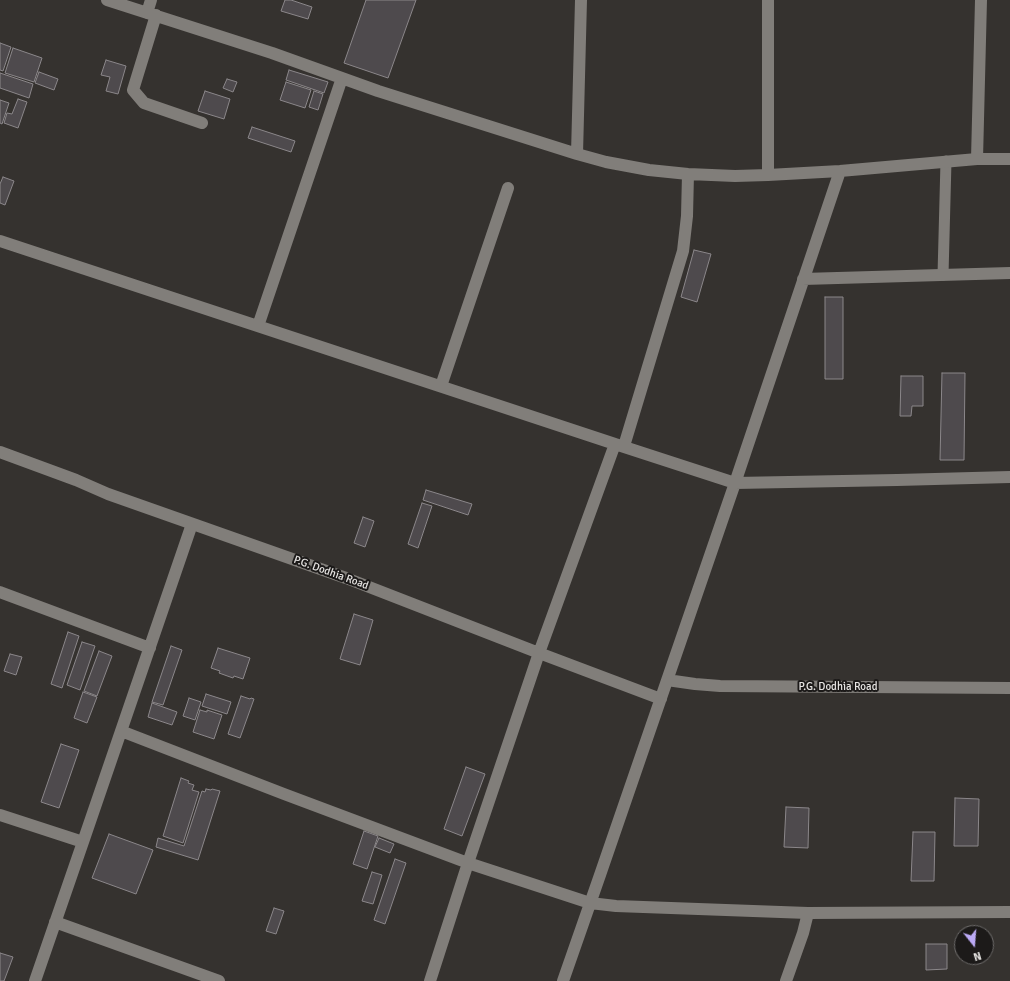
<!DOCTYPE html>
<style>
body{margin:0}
#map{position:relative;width:1010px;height:981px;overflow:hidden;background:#35322f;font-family:Signika,sans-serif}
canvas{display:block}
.north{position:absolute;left:954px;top:925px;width:40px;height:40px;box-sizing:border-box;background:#1c1a19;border:1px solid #6d6b6a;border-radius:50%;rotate:163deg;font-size:11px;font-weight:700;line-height:16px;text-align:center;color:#e7e5e3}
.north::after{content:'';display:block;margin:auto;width:14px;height:18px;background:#bcaaf6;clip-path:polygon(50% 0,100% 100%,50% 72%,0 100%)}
</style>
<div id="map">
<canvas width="1010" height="981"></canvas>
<div class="north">N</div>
</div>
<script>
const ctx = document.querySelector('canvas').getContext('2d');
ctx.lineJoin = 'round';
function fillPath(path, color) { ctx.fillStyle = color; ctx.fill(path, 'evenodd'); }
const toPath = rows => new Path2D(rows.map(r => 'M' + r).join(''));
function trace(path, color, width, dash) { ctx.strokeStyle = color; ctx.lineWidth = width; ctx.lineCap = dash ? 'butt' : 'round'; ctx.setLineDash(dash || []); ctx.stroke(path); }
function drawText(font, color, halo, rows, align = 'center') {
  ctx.font = font + ' Signika,sans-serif'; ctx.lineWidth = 4; ctx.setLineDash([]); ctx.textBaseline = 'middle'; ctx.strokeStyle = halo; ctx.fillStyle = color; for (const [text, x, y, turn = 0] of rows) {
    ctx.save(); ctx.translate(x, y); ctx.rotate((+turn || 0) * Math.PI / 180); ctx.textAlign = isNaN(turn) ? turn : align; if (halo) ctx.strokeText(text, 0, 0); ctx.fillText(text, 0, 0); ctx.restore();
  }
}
const building = toPath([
 [285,0,291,0,312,7,308,19,281,11,285,0],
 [366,0,416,0,388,78,344,63,366,0],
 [0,43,11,47,3,71,0,70,0,43],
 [13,48,42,58,34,82,5,73,13,48],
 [106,60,126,66,118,94,106,91,110,77,101,75,106,60],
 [289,70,328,82,324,93,286,80,289,70],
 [39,72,58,79,54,90,35,83,39,72],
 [0,73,33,84,29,98,0,88,0,73],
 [227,79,237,82,233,92,223,88,227,79],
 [286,82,311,90,305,108,280,100,286,82],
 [205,91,230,99,224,119,198,111,205,91],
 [314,91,323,94,318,110,309,107,314,91],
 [18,99,27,102,18,128,4,123,7,113,12,114,18,99],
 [0,100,9,103,2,124,0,123,0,100],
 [252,127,295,141,291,152,248,138,252,127],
 [3,177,14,181,5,205,0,203,0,184,3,177],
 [694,250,711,254,697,302,681,297,694,250],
 [825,297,843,297,843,379,825,379,825,297],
 [942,373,965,373,964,460,940,460,942,373],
 [901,376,923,376,923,406,912,406,911,416,900,416,901,376],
 [426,490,472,504,468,515,423,500,426,490],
 [422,503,432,506,418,548,408,544,422,503],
 [363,517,374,521,365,547,354,543,363,517],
 [354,614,373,620,360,665,340,659,354,614],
 [68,632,79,636,62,688,51,684,68,632],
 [82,642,95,646,80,690,67,685,82,642],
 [171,646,182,650,163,705,152,702,171,646],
 [218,648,250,658,243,679,234,676,233,678,219,673,220,671,211,668,218,648],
 [99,651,112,656,97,696,84,691,99,651],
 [10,654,22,657,16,675,4,671,10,654],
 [83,692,97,697,87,723,74,718,83,692],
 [206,694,231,702,227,714,202,706,206,694],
 [241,696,250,699,251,698,254,699,240,738,228,734,241,696],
 [189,698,201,702,195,720,183,716,189,698],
 [152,703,177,712,172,725,148,717,152,703],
 [200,710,207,712,207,710,222,715,214,739,193,732,200,710],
 [61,744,79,750,59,808,41,802,61,744],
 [466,767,485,774,462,836,444,829,466,767],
 [181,778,189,781,188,783,194,785,192,790,199,792,183,843,163,836,181,778],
 [206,789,211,790,212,789,220,791,198,860,156,847,158,838,184,846,202,791,205,792,206,789],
 [955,798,979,799,978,846,954,846,955,798],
 [786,807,809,808,808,848,784,847,786,807],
 [364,831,378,836,367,869,353,864,364,831],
 [913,832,935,832,934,881,911,881,913,832],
 [109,834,153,850,136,894,92,878,109,834],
 [379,838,394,844,390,853,375,847,379,838],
 [395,859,406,863,385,924,374,920,395,859],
 [372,872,382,875,373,904,362,901,372,872],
 [274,908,284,911,276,934,266,931,274,908],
 [926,944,947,944,947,969,926,970,926,944],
 [0,953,13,957,4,981,0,981,0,953]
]);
fillPath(building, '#4e4a4d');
trace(building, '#8b878a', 1);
trace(toPath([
 [943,275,946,161]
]), '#817e7a', 11);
trace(toPath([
 [107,0,272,53,378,91,577,154,606,162,649,170,688,174,735,176,768,175],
 [768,0,768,175,840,171,977,159,1010,159],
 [147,13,151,0],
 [156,15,133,90,144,103,202,123],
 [577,154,581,0],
 [977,159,981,0],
 [0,241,615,444],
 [803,279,1010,273],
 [258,326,342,78],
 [441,386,508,188],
 [624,446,683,251,687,216,688,174],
 [0,452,76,480,108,494,346,578,539,653,661,699],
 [0,592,150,648],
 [667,680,695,684,720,686,1010,688],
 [121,731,284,794,468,863,590,903,616,906,808,913,1010,912],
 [0,815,83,842],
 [55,922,219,981],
 [35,981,83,842,192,524],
 [430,981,468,863,539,653,615,444,735,483,897,480,1010,477],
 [563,981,600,875,735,483,840,171],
 [786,981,803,933,808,913]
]), '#817e7a', 12);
drawText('11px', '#e7e5e3', '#1c1a19', [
 ["P.G. Dodhia Road",331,573,20],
 ["P.G. Dodhia Road",838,687]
]);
</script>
